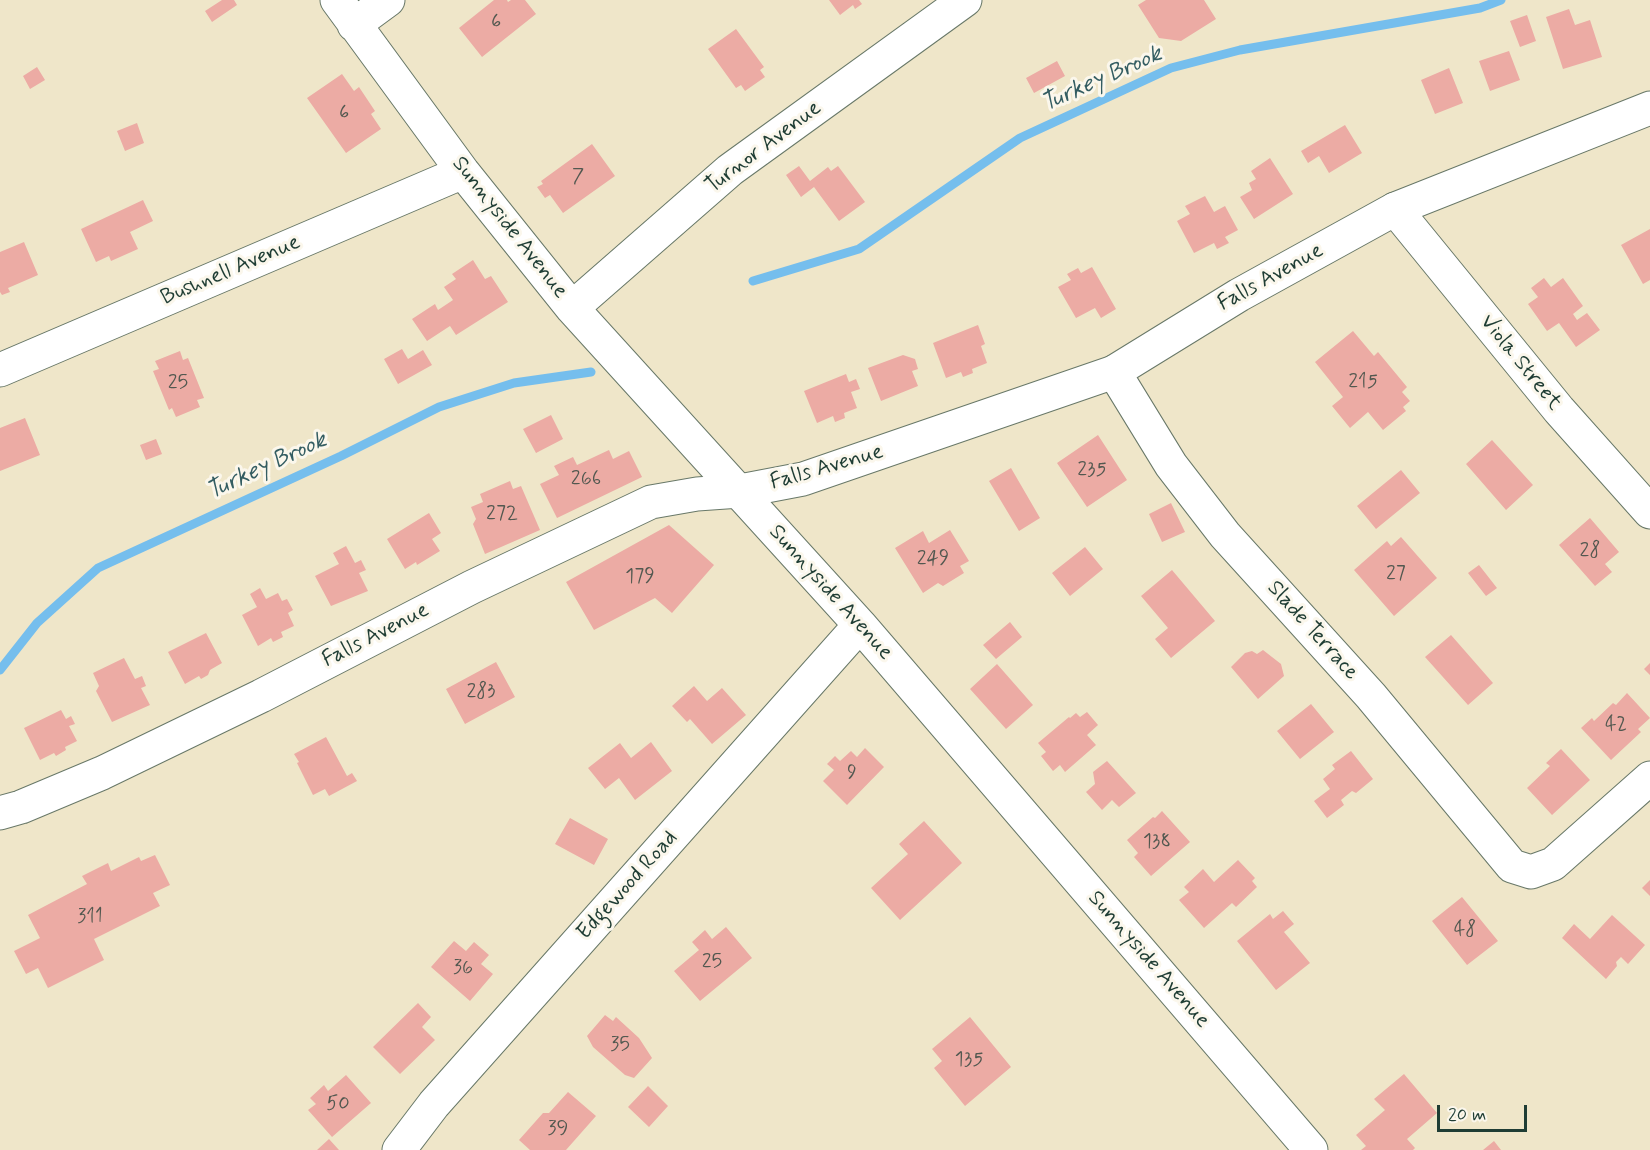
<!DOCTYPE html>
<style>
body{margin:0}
#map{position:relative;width:1650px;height:1150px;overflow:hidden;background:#efe6c9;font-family:Mynerve,sans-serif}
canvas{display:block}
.scale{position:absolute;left:1437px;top:1105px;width:90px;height:27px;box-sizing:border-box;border:3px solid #1f3d34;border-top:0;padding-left:8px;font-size:18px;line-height:21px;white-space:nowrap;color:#1f3d34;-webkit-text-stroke:4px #fbf7ec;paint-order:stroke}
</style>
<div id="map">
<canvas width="1650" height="1150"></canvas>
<div class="scale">20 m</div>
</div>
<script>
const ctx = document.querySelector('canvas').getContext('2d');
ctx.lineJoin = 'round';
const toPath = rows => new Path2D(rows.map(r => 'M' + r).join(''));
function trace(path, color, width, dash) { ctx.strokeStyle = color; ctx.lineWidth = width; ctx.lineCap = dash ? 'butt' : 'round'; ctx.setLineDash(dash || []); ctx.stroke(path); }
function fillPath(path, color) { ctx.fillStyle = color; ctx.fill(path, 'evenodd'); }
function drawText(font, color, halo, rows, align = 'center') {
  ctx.font = font + ' Mynerve,sans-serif'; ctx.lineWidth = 6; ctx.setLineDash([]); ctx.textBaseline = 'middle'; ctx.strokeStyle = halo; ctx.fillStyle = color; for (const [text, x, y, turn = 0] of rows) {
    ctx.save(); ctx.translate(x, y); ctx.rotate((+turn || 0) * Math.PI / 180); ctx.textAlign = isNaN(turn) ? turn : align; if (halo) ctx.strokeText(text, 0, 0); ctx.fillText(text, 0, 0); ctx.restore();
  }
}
trace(toPath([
 [753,281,859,249,1020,138,1171,68,1240,50,1480,8,1501,0],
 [0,670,37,623,98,568,341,456,439,407,514,383,591,372]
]), '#75beed', 9);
fillPath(toPath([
 [222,0,234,0,237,5,212,22,205,11],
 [494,0,507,0,508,2,511,0,525,0,536,14,482,57,459,28],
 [829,0,859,0,862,4,855,9,853,5,840,15],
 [1146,0,1204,0,1216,19,1181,41,1159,38,1138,5],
 [1569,9,1575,25,1590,20,1602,57,1563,69,1546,17],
 [1527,15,1536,41,1520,47,1510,21],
 [736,29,764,67,760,70,765,77,745,91,741,85,736,88,708,49],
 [1509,51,1520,80,1490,91,1479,61],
 [1057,61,1065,76,1034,93,1026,78],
 [37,67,45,80,30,89,23,76],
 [1449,68,1463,103,1435,114,1421,80],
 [342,74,354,91,359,87,375,111,371,114,381,129,346,153,307,98],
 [137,123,144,143,125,151,117,131],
 [1345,125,1362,153,1329,173,1319,156,1308,163,1301,151],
 [592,144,615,176,563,213,550,195,545,198,537,187,543,184,541,181],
 [1270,158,1293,194,1254,219,1240,197,1252,190,1249,183,1256,179,1251,171],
 [799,166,810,181,828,167,831,171,838,166,865,202,839,221,814,187,801,197,786,175],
 [1205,196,1214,212,1225,206,1238,230,1225,237,1229,243,1217,249,1214,243,1194,253,1177,221,1190,214,1185,206],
 [143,200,153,221,130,232,138,249,111,261,109,256,96,262,81,229],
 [1650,229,1650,280,1643,284,1621,245],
 [24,242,38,275,8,288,10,292,2,295,0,292,0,252],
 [473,260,485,279,491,276,508,302,456,335,450,326,427,341,412,319,435,304,438,310,453,300,444,287,456,279,452,274],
 [1092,267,1116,309,1101,318,1095,308,1076,318,1058,287,1071,280,1067,274,1078,268,1081,273],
 [1544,278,1551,287,1563,278,1583,306,1573,314,1577,320,1587,313,1600,330,1576,347,1559,323,1547,331,1528,304,1538,297,1531,288],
 [978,325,985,344,981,346,987,363,972,369,973,373,963,377,961,372,946,378,933,343],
 [1353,331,1374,356,1378,352,1407,387,1402,392,1410,401,1403,407,1406,411,1383,430,1368,412,1350,428,1332,406,1343,397,1315,362],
 [402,349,408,359,423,350,432,365,398,384,384,359],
 [180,351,183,360,188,358,204,398,197,400,200,407,176,417,172,408,169,410,153,371,159,369,155,361],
 [903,355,915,359,918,369,912,371,918,386,881,401,868,368],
 [846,374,849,382,856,379,860,389,851,392,857,408,844,413,845,418,835,422,833,416,817,423,804,391],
 [551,415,563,439,536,453,523,429],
 [25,418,40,455,0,471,0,428],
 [1098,435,1127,480,1087,507,1057,463],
 [156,439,162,454,146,460,140,445],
 [1492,440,1533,485,1506,510,1466,464],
 [609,450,613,459,629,451,642,477,557,518,540,484,559,475,554,466,573,457,577,465],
 [1011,468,1040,518,1019,531,989,481],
 [1401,470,1420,493,1376,529,1357,506],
 [510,481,513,489,521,486,540,530,485,554,473,524,476,519,471,507,483,502,480,494],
 [1171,503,1185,532,1162,542,1149,514],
 [429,513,441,533,432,539,440,551,417,565,416,562,405,569,387,539],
 [1590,518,1619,552,1605,564,1612,572,1595,586,1559,545],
 [669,525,714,565,672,613,655,598,594,630,566,582],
 [950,530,969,561,960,566,964,573,943,586,938,583,923,593,895,548,923,531,929,543],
 [1401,537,1437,578,1394,616,1354,570,1387,541,1391,546],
 [346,546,355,563,361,560,366,570,359,573,368,591,331,606,315,576,339,564,333,553],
 [1085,547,1103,569,1070,596,1052,573],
 [1479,565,1497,588,1486,596,1468,573],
 [1172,570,1215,621,1171,658,1155,639,1168,628,1141,596],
 [260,588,266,599,278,593,282,601,287,599,293,610,288,613,294,626,281,632,283,637,273,642,271,638,258,646,242,615,257,607,250,594],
 [1010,622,1022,637,996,659,983,645],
 [206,633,222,663,210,670,208,675,201,679,199,676,185,684,168,652],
 [1451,635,1493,683,1468,705,1425,657],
 [1263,650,1281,664,1284,676,1258,699,1231,667,1245,653,1252,651,1257,654],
 [124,658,135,679,142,676,146,686,141,688,150,705,112,722,96,691,99,686,93,673],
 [496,662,515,697,465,724,446,689],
 [1650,663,1650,675,1644,669],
 [997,664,1033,705,1006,729,970,689],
 [694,686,707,701,722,688,746,715,712,744,690,719,687,722,672,706],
 [1627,693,1650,718,1638,729,1641,732,1611,760,1581,728,1592,718,1594,721,1613,703,1616,705],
 [1311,704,1334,732,1300,759,1277,731],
 [61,710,66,719,71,716,75,724,69,726,77,741,65,747,66,750,56,756,54,753,40,760,24,728],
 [1087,712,1098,725,1087,735,1096,745,1065,772,1060,765,1053,771,1041,756,1046,752,1038,743,1069,717,1070,718,1076,713,1080,717],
 [326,737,347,776,352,773,357,781,329,796,325,789,313,795,297,763,299,762,294,754],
 [651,742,672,771,635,800,619,778,605,789,588,768,620,743,631,758],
 [865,748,884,767,847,805,823,781,834,770,827,764,835,756,840,761,851,751,857,757],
 [1561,749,1590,780,1552,815,1527,788,1550,766,1546,763],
 [1351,751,1373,779,1356,793,1352,791,1341,800,1344,805,1327,818,1314,801,1330,789,1323,779,1335,769,1332,765],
 [1107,761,1136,793,1119,807,1112,800,1102,810,1086,792,1095,784,1093,772],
 [1162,811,1190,842,1151,876,1134,857,1138,853,1127,840,1153,817,1155,818],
 [570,818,608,839,594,865,555,844],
 [924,821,962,863,900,920,871,888,908,854,899,844],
 [155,855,170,885,153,893,160,906,94,939,104,960,48,988,38,968,26,974,14,951,40,938,28,915,87,884,82,876,108,863,111,871,139,857,141,861],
 [1238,860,1255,878,1252,881,1257,887,1236,907,1232,903,1204,928,1179,900,1189,892,1184,887,1203,869,1214,882],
 [1650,880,1650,896,1642,888],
 [1462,897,1498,941,1467,965,1432,921],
 [1283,911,1294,924,1284,932,1310,963,1276,990,1237,941,1270,914,1273,919],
 [1612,915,1645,945,1628,964,1621,957,1616,962,1617,966,1606,979,1562,938,1574,924,1590,939],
 [726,927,752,958,700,1001,674,971,699,950,692,942,705,930,712,939],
 [454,941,466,951,474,942,489,955,481,964,493,974,470,1001,431,967],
 [418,1003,431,1017,422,1027,435,1040,400,1074,373,1047],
 [605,1015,613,1021,616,1017,639,1038,652,1058,634,1078,625,1075,593,1047,587,1036],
 [970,1017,1011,1067,965,1106,934,1068,942,1061,932,1049],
 [1404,1074,1437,1113,1407,1139,1415,1148,1413,1150,1361,1150,1366,1146,1356,1135,1385,1110,1374,1099],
 [346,1075,371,1103,332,1137,308,1110,316,1104,310,1098,324,1085,328,1091],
 [648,1086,668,1106,649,1127,628,1107],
 [568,1092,596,1116,566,1150,530,1150,519,1140,543,1113,549,1113],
 [329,1139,339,1150,317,1150],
 [1494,1141,1501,1150,1483,1150]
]), '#ecaba4');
const minor = toPath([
 [337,0,463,172,572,308,860,625,1311,1150],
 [354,25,388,0],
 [1395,209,1559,410,1650,512],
 [572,308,730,170,965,0],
 [0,370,463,172],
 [1114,372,1171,465,1225,535,1371,696,1512,866,1531,872,1553,864,1650,778],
 [399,1150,434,1104,860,625]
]);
const major = toPath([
 [0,813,21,807,102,773,261,696,472,587,651,502,697,494,740,491,803,479,1114,372,1239,295,1395,209,1650,108]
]);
trace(minor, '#687868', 35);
trace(major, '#687868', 35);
trace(minor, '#fff', 33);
trace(major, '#fff', 33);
drawText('20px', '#525850', null, [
 ["6",496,23],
 ["6",344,114],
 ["7",578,178],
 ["215",1363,383],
 ["25",178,384],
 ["235",1092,471],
 ["266",586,480],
 ["272",502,515],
 ["28",1590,552],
 ["249",933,560],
 ["27",1396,575],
 ["179",640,578],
 ["283",481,693],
 ["42",1616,726],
 ["9",852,774],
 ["138",1157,843],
 ["311",90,918],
 ["48",1465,931],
 ["25",712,963],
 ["36",463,969],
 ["35",620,1046],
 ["135",969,1061],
 ["50",338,1105],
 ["39",558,1130]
]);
drawText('22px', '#1f3d34', '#fbf7ec', [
 ["Turnor Avenue",764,148,-37],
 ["Sunnyside Avenue",509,228,52],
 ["Bushnell Avenue",231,271,-23],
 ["Falls Avenue",1271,278,-29],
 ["Viola Street",1520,363,51],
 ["Falls Avenue",827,468,-16],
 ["Sunnyside Avenue",830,593,48],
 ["Slade Terrace",1312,631,48],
 ["Falls Avenue",376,636,-27],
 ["Edgewood Road",628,886,-48],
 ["Sunnyside Avenue",1148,960,49]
]);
drawText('italic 24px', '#345d62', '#fbf7ec', [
 ["Turkey Brook",1102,80,-24],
 ["Turkey Brook",267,467,-25]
]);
</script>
